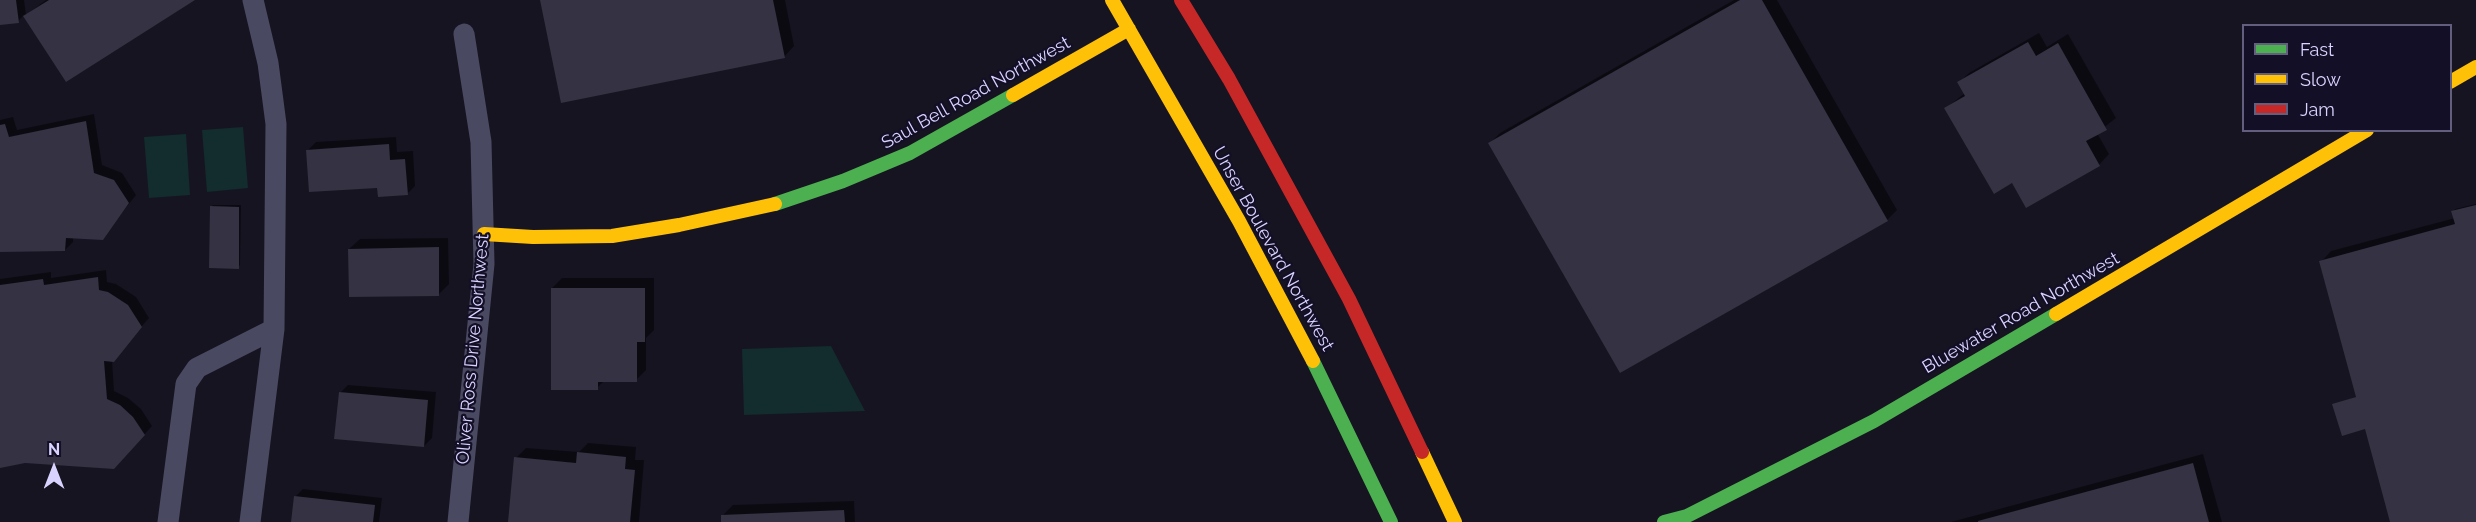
<!DOCTYPE html>
<style>
body{margin:0}
#map{position:relative;width:2476px;height:522px;overflow:hidden;background:#161421;font-family:Raleway,sans-serif}
canvas{display:block}
.legend{position:absolute;left:2242px;top:24px;width:210px;height:108px;box-sizing:border-box;background:#130f26;border:2px solid #625e7d;margin:0;padding:8px 10px;list-style:none;font-size:18px;color:#d9d4ff}
.legend li{display:flex;align-items:center;gap:12px;height:30px}
.legend b{width:30px;border:2px solid #625e7d}
.north{position:absolute;left:24px;top:438px;width:60px;height:60px;-webkit-text-stroke:4px #130f26;paint-order:stroke;rotate:0deg;font-size:16px;font-weight:700;line-height:24px;text-align:center;color:#d9d4ff}
.north::after{content:'';display:block;margin:auto;width:21px;height:27px;background:#d9d4ff;clip-path:polygon(50% 0,100% 100%,50% 72%,0 100%)}
</style>
<div id="map">
<canvas width="2476" height="522"></canvas>
<ul class="legend">
<li><b style="height:8px;background:#4caf50"></b>Fast</li>
<li><b style="height:8px;background:#ffc107"></b>Slow</li>
<li><b style="height:8px;background:#c62828"></b>Jam</li>
</ul>
<div class="north">N</div>
</div>
<script>
const ctx = document.querySelector('canvas').getContext('2d');
ctx.lineJoin = 'round';
function fillPath(path, color) { ctx.fillStyle = color; ctx.fill(path, 'evenodd'); }
const toPath = rows => new Path2D(rows.map(r => 'M' + r).join(''));
function trace(path, color, width, dash) { ctx.strokeStyle = color; ctx.lineWidth = width; ctx.lineCap = dash ? 'butt' : 'round'; ctx.setLineDash(dash || []); ctx.stroke(path); }
function drawText(font, color, halo, rows, align = 'center') {
  ctx.font = font + ' Raleway,sans-serif'; ctx.lineWidth = 4.5; ctx.setLineDash([]); ctx.textBaseline = 'middle'; ctx.strokeStyle = halo; ctx.fillStyle = color; for (const [text, x, y, turn = 0] of rows) {
    ctx.save(); ctx.translate(x, y); ctx.rotate((+turn || 0) * Math.PI / 180); ctx.textAlign = isNaN(turn) ? turn : align; if (halo) ctx.strokeText(text, 0, 0); ctx.fillText(text, 0, 0); ctx.restore();
  }
}
fillPath(toPath([
 [243,127,248,188,207,192,202,130],
 [186,134,190,195,149,198,144,137],
 [831,346,865,411,744,415,742,349]
]), '#132c2d');
fillPath(toPath([
 [0,0,24,0,26,15,46,0,192,0,67,80,24,15,18,21,0,23],
 [542,0,785,0,794,46,784,57],
 [1734,0,1777,0,1897,210,1887,220,1490,143,1500,133],
 [2039,33,2047,47,2068,34,2116,118,2097,133,2109,154,2099,165,2013,181,1946,108,1965,93,1958,83,1969,73],
 [94,114,102,165,122,173,136,195,102,238,73,237,73,242,65,250,0,250,0,120,13,117,17,130],
 [396,137,397,152,413,151,415,186,407,194,379,186,308,150,316,142],
 [2476,204,2476,522,2392,522,2366,427,2334,405,2358,396,2321,262,2331,251,2455,218,2453,212,2455,209],
 [213,205,241,205,240,265,238,267,211,207],
 [448,238,449,284,439,294,349,249,360,239],
 [106,270,107,282,116,284,136,297,149,318,112,360,114,391,128,398,141,409,152,426,122,459,25,462,0,467,0,279,51,272,51,278],
 [562,278,654,278,654,330,646,338,646,370,636,380,605,380,597,388,552,288],
 [348,385,436,392,432,438,424,446,340,393],
 [588,443,636,447,635,460,644,460,639,522,510,522,516,458,526,448,579,452],
 [2203,454,2222,522,1951,522],
 [303,489,382,498,379,522,292,522,295,497],
 [854,501,855,522,723,522,723,515,733,505]
]), '#0007');
fillPath(toPath([
 [0,0,16,0,19,23,0,25],
 [49,0,195,0,66,82,23,16],
 [540,0,773,0,785,58,561,103],
 [1740,0,1762,0,1888,221,1620,373,1488,143],
 [2028,42,2036,56,2058,43,2107,130,2086,141,2100,166,2026,208,2012,183,1994,194,1944,108,1965,96,1957,82],
 [86,121,94,173,114,180,129,203,103,240,66,238,65,251,0,252,0,125,5,124,9,137],
 [389,144,390,160,405,159,408,195,378,197,377,188,309,192,306,150],
 [2476,205,2476,522,2390,522,2365,429,2342,436,2332,404,2356,397,2319,261,2455,224,2451,211],
 [210,206,239,207,239,269,209,268],
 [439,247,439,296,349,297,348,249],
 [98,277,99,290,108,292,128,305,142,327,114,362,104,361,107,399,120,405,133,417,145,435,114,469,25,463,0,468,0,285,43,279,44,285],
 [551,288,645,288,645,342,637,342,637,382,598,382,598,390,551,390],
 [339,392,428,400,424,447,334,439],
 [577,452,626,457,625,469,635,470,630,522,508,522,514,457,576,463],
 [2193,463,2209,522,1978,522,1978,521],
 [294,496,375,505,373,522,291,522],
 [844,510,845,522,721,522,721,515]
]), '#343243');
trace(toPath([
 [168,522,186,384,197,368,274,329],
 [250,522,274,329,276,124,268,63,253,0],
 [458,522,484,264,481,142,464,34]
]), '#4a4962', 21);
trace(toPath([
 [775,204,843,181,910,153,1013,95],
 [1313,361,1391,522],
 [1664,522,1687,516,1874,421,2056,314]
]), '#4caf50', 14);
trace(toPath([
 [1112,0,1239,221,1313,361],
 [2450,82,2476,67],
 [1013,95,1129,29],
 [484,234,533,237,612,236,679,225,775,204],
 [2056,314,2367,130],
 [1422,452,1455,522]
]), '#ffc107', 14);
trace(toPath([
 [1181,0,1229,79,1349,299,1422,452]
]), '#c62828', 14);
drawText('18px', '#d9d4ff', '#130f26', [
 ["Saul Bell Road Northwest",976,93,-29],
 ["Unser Boulevard Northwest",1273,249,61],
 ["Bluewater Road Northwest",2021,313,-30],
 ["Oliver Ross Drive Northwest",473,349,-85]
]);
</script>
